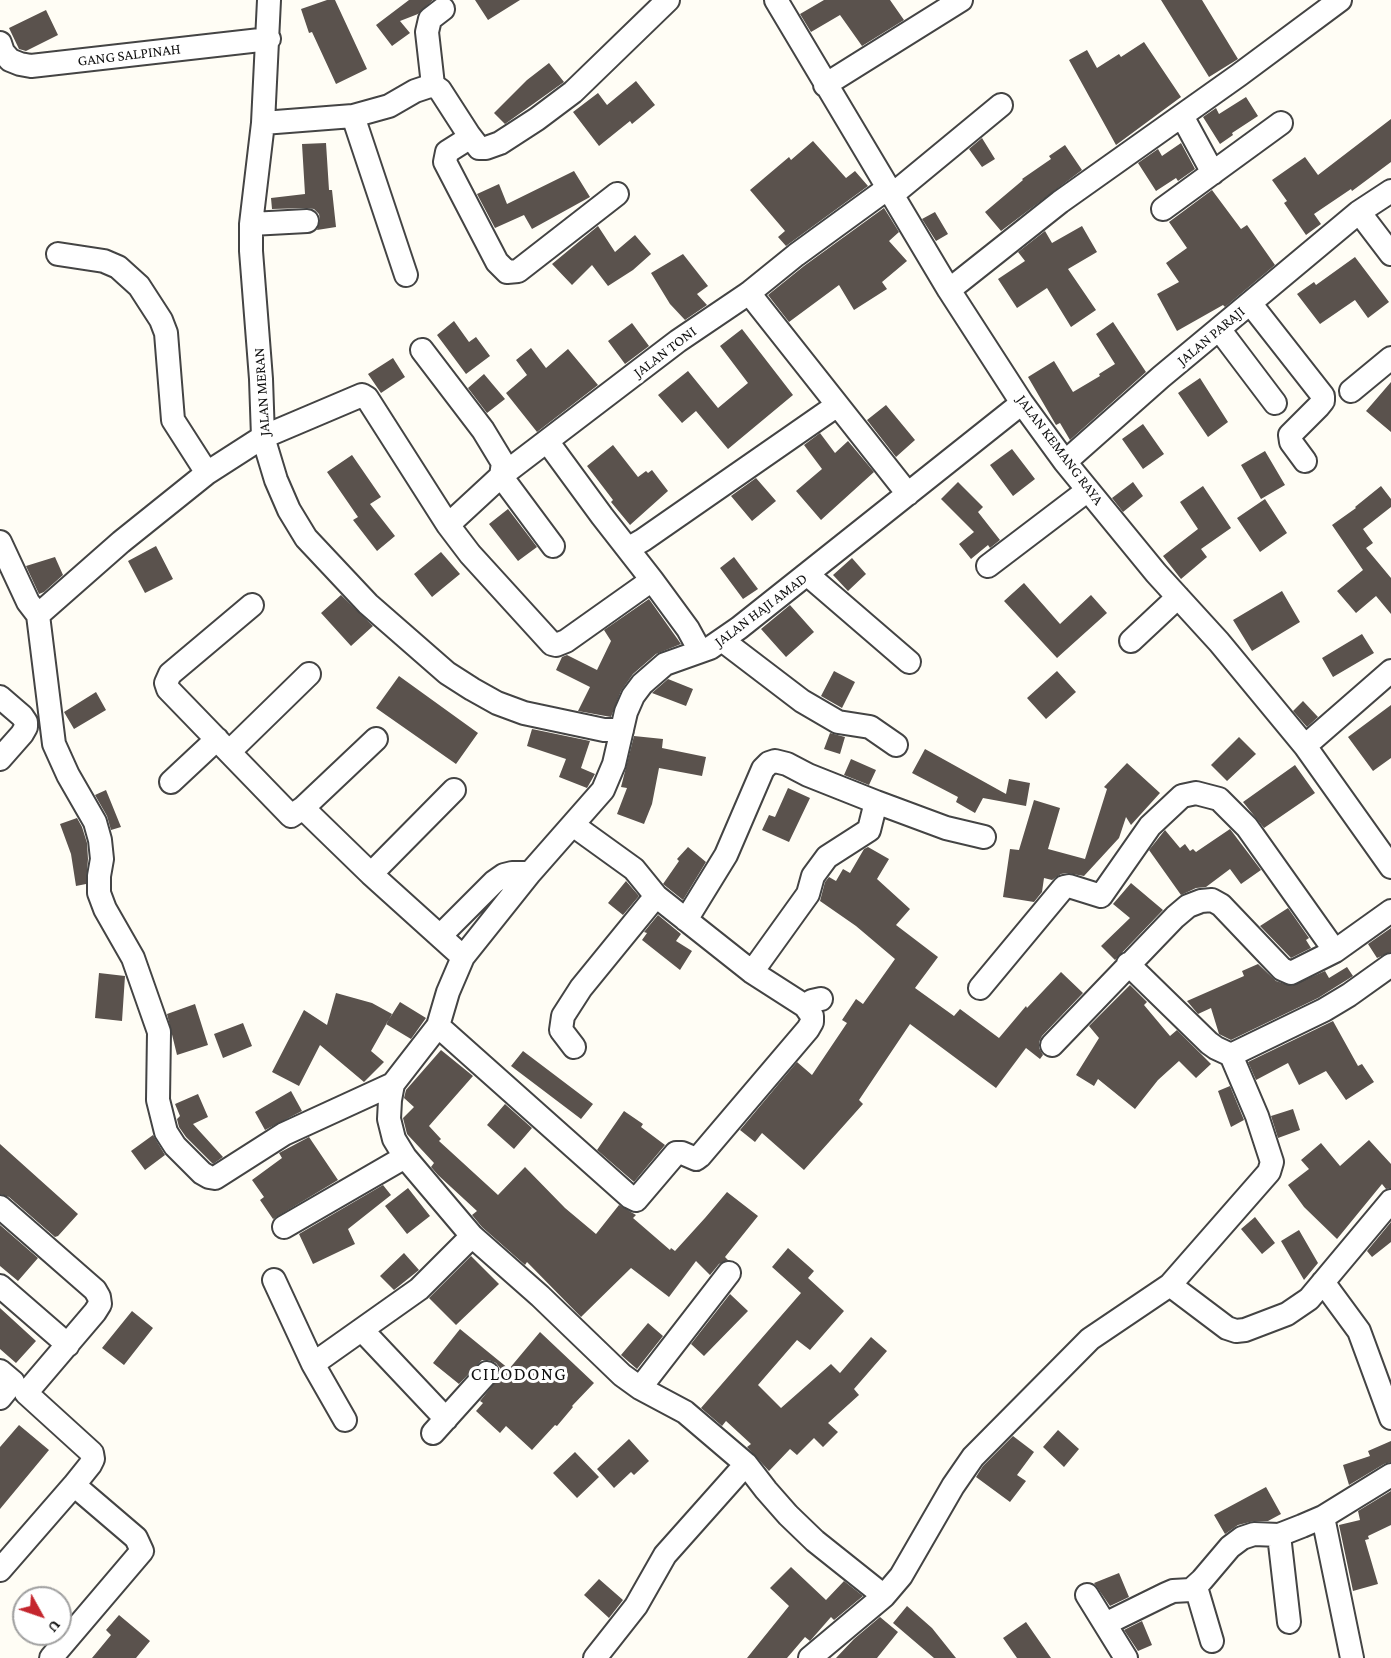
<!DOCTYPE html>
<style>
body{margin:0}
#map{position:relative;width:1391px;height:1658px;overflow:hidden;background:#fffdf5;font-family:"Crimson Pro",serif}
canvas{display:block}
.north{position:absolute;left:12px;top:1586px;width:60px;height:60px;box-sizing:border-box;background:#fff;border:2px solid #a0a0a0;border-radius:50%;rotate:130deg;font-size:16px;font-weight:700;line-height:24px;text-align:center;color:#111}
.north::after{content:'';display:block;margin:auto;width:21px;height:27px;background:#c4262e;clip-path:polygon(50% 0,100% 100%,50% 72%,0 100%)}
</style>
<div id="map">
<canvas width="1391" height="1658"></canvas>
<div class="north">U</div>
</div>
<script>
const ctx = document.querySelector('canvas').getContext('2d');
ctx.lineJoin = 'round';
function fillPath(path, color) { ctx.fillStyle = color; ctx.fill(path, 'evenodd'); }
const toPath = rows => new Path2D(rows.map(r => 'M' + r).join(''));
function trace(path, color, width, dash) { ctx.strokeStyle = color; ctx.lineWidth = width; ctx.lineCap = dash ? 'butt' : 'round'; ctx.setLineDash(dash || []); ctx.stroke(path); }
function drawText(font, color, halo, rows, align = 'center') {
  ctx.font = font + ' "Crimson Pro",serif'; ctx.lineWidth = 6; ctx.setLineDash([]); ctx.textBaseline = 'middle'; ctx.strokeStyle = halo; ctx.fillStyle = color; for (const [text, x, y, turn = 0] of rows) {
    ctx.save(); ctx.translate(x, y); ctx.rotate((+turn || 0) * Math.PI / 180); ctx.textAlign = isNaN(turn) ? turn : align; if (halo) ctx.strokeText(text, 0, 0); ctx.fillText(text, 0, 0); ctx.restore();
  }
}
fillPath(toPath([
 [327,0,335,0,367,69,336,84,312,32,309,33,301,9],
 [409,0,433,0,418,14,400,21,410,33,392,46,376,25],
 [475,0,520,0,488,20],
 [824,0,890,0,904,20,862,46,840,15,811,32,800,14],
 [1161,0,1202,0,1238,59,1209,77],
 [46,10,58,35,26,51,19,49,9,28],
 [1144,42,1181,97,1116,145,1069,60,1087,50,1097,68,1119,54,1121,57],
 [549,63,564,82,505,124,494,113,527,80],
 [636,81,655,105,632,124,630,121,599,146,573,112,598,93,607,105],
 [1246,97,1258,116,1232,133,1233,135,1220,144,1203,117,1216,108,1219,114],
 [1391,119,1391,162,1352,191,1351,189,1314,214,1321,224,1306,235,1284,203,1287,201,1272,180,1305,157,1318,175],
 [982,138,995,159,982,167,969,149],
 [813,141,846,178,855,171,868,186,786,246,778,237,785,231,750,190,789,157,791,160],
 [326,143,329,190,332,190,336,227,317,230,320,220,319,214,314,209,306,208,272,209,271,198,305,194,302,144],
 [1181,143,1195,169,1178,181,1176,178,1156,191,1138,163,1158,149,1162,156],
 [1065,145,1082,170,1001,231,985,212,1023,180,1022,179,1051,159,1049,156],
 [574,171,590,197,532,229,524,215,495,228,477,194,499,184,507,204],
 [1212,190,1241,229,1247,225,1275,265,1225,307,1223,305,1177,331,1157,294,1179,282,1166,263,1187,248,1169,222],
 [884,208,899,232,889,241,907,261,882,282,887,289,854,310,839,285,789,322,768,295,804,266],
 [935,212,948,234,936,241,922,219],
 [598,226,615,252,635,235,651,254,633,270,608,286,592,265,572,285,552,264],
 [1082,226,1097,252,1068,269,1096,310,1071,327,1047,288,1017,308,998,279,1025,261,1018,252,1045,231,1052,243],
 [683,254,708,286,697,294,707,305,685,320,670,304,651,273],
 [1355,257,1389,302,1368,318,1355,300,1320,324,1297,294,1314,282,1316,285],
 [454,321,469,342,476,337,490,356,466,374,437,335],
 [1113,322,1146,372,1070,440,1060,423,1056,425,1028,377,1054,361,1073,392,1100,376,1099,374,1115,364,1096,334],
 [632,323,649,346,625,364,608,341],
 [742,329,793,395,728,449,696,411,682,423,658,395,688,371,718,408,748,383,720,346],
 [531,348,546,368,568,349,598,385,537,432,506,393,527,375,516,360],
 [393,358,405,377,381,393,368,374],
 [484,374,505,399,487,413,468,388],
 [1200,378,1228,422,1208,437,1178,393],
 [1391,382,1391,432,1366,411],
 [886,405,915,440,896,457,867,420],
 [1143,424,1164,454,1143,469,1122,439],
 [820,433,835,453,848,441,874,472,821,520,796,491,822,469,804,445],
 [613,445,638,477,646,471,648,473,652,470,668,491,630,525,611,502,613,500,587,466],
 [1012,449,1035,479,1013,496,990,465],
 [1265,451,1285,485,1261,499,1241,465],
 [352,455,381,497,370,504,395,536,377,551,353,520,358,517,327,472],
 [756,478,776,501,752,521,731,496],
 [958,482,983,507,978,512,1000,540,990,548,988,545,971,559,959,544,974,532,941,499],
 [1133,482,1143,496,1123,512,1112,498],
 [1203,486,1231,528,1201,549,1207,557,1181,579,1163,556,1198,529,1180,502],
 [1381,486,1391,499,1391,507,1363,529,1373,543,1366,548,1391,578,1391,614,1376,596,1356,613,1337,591,1363,570,1332,525,1356,508,1355,507],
 [1265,499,1287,533,1260,552,1237,518],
 [508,509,537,547,518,561,489,524],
 [156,546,173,579,145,593,128,561],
 [441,552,460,574,432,597,414,574],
 [55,557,63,575,44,592,39,594,26,566],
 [734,557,758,589,743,599,720,568],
 [852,558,866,574,848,591,833,575],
 [1024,583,1060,624,1091,595,1107,613,1057,658,1004,601],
 [1282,591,1300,622,1252,651,1233,620],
 [341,595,373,626,351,646,321,613],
 [649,599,681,644,656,654,633,674,621,691,611,717,578,711,590,687,556,670,562,657,567,655,597,670,611,641,604,630],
 [790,605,814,632,786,657,761,629],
 [1362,634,1374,653,1333,677,1322,658],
 [834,671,855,682,842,708,821,696],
 [1057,671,1076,692,1046,719,1027,698],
 [399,676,478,733,456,764,376,708],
 [668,679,693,689,686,706,652,693],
 [96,692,106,710,74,729,64,712],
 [1303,701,1318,717,1307,727,1293,711],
 [1391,705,1391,758,1373,771,1348,737],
 [532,729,590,741,581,768,595,774,587,788,559,777,566,759,527,746],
 [830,733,845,737,840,754,824,749],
 [634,736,663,739,662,748,706,757,702,776,659,768,652,804,644,824,617,814,627,788,621,787],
 [1239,737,1256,754,1227,781,1211,765],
 [925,749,1006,794,1009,779,1030,783,1026,806,983,798,975,813,956,802,958,797,912,773],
 [851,759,876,770,869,785,844,775],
 [1127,763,1160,793,1131,825,1126,817,1119,838,1084,876,1067,873,1061,874,1052,880,1044,878,1042,892,1034,902,1003,897,1010,849,1019,850,1034,800,1060,808,1048,849,1085,859,1107,789,1104,787],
 [1295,765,1315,793,1264,828,1243,802],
 [788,788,810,798,789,842,762,830,769,815,775,817],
 [106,790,121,827,111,830,107,816,95,795],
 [77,818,82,827,87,843,88,859,86,884,76,886,71,854,60,824],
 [1230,829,1261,870,1241,884,1230,869,1206,887,1196,888,1181,895,1149,850,1165,830,1180,848,1185,844,1190,851,1193,849,1196,852],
 [688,847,706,862,683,900,663,884,679,861,677,859],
 [868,847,889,859,877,879,910,909,896,925,938,957,915,988,954,1016,960,1009,999,1038,1026,1006,1027,1008,1061,972,1083,993,1042,1036,1039,1042,1039,1048,1043,1055,1040,1059,1026,1048,996,1088,910,1024,859,1100,863,1104,804,1170,762,1133,755,1142,740,1130,797,1062,812,1075,847,1023,842,1020,856,999,863,1004,895,959,856,926,820,901,825,882,829,877,836,881,843,869,850,873,864,849],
 [626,881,639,896,623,915,608,903],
 [1131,883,1163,910,1115,960,1101,946,1130,918,1113,904],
 [1288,908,1309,938,1306,940,1311,948,1291,958,1260,926],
 [658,915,681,934,676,941,692,951,680,970,642,940,647,933,644,932],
 [1391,928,1391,952,1377,958,1368,944],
 [1258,964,1276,981,1291,986,1325,971,1329,978,1347,967,1353,976,1318,998,1231,1040,1219,1034,1211,1008,1198,1014,1187,1001,1244,976,1242,971],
 [99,973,125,976,122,1021,95,1018],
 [1130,985,1147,1002,1144,1005,1170,1036,1177,1030,1211,1064,1196,1078,1179,1061,1158,1080,1135,1109,1098,1079,1094,1086,1076,1075,1099,1038,1089,1026],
 [336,993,372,1003,392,1014,371,1051,384,1062,364,1082,320,1045,299,1086,272,1072,304,1010,327,1025],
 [400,1002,426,1018,411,1039,386,1024],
 [195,1004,208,1045,177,1055,167,1014],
 [1333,1021,1358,1066,1362,1064,1374,1082,1346,1100,1326,1071,1299,1085,1288,1063,1256,1080,1248,1062],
 [243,1023,252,1046,223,1058,214,1034],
 [441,1050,473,1076,429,1126,441,1139,439,1141,498,1195,525,1167,565,1208,596,1234,619,1205,636,1215,633,1218,670,1250,671,1248,675,1251,705,1218,727,1192,758,1216,725,1257,728,1260,719,1264,710,1275,696,1261,669,1297,631,1268,581,1317,527,1262,525,1265,482,1227,472,1215,477,1211,438,1175,431,1167,434,1163,407,1134,403,1118,414,1107,404,1098,406,1090],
 [523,1051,593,1104,581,1119,511,1066],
 [1230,1086,1244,1120,1231,1127,1218,1091],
 [291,1091,302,1111,265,1130,255,1112],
 [198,1094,208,1117,193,1124,223,1157,213,1164,186,1137,179,1127,177,1119,180,1116,175,1104],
 [505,1104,532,1128,514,1149,487,1125],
 [1293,1109,1300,1130,1278,1138,1271,1116],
 [624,1111,643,1124,641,1127,665,1145,634,1182,597,1150],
 [153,1135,165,1155,145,1170,131,1151],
 [309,1137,338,1180,273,1219,260,1200,264,1197,252,1180,282,1158,279,1153],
 [1369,1140,1391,1164,1391,1188,1386,1189,1382,1184,1337,1239,1304,1207,1288,1185,1309,1169,1301,1160,1321,1143,1340,1166],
 [0,1144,78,1214,58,1236,55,1237,9,1197,0,1194],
 [383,1185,391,1195,348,1229,355,1244,313,1264,299,1234],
 [408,1188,430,1216,407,1234,385,1206],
 [1255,1217,1275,1243,1262,1254,1241,1229],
 [1391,1222,1391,1242,1372,1257,1367,1251],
 [0,1225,38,1258,18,1281,0,1266],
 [1299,1230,1318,1263,1304,1280,1281,1241],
 [788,1248,814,1271,808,1278,844,1311,810,1350,797,1340,758,1385,781,1408,831,1364,840,1373,871,1337,887,1351,854,1389,859,1395,828,1423,838,1432,823,1447,814,1438,797,1455,790,1449,769,1471,747,1447,751,1444,726,1421,722,1426,701,1408,801,1293,772,1267],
 [404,1253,419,1270,394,1290,380,1276],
 [471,1256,499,1284,456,1325,429,1298],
 [730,1294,748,1311,704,1356,691,1344],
 [0,1308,36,1341,16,1363,0,1349],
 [132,1311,153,1328,124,1365,102,1348],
 [648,1323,663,1336,637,1369,621,1355],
 [460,1329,509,1369,540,1332,594,1383,572,1406,573,1407,557,1426,555,1425,532,1450,506,1426,500,1433,476,1411,483,1403,480,1401,500,1376,500,1368,496,1363,489,1360,482,1360,459,1384,433,1363],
 [19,1425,49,1450,0,1509,0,1447],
 [1058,1430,1079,1449,1064,1467,1043,1447],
 [1013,1436,1034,1452,1017,1475,1026,1481,1010,1502,976,1477,983,1466],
 [629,1439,649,1461,634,1475,631,1472,614,1488,597,1469],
 [1391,1441,1391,1462,1384,1464,1349,1485,1343,1465,1370,1456,1368,1451],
 [575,1452,599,1477,577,1498,553,1473],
 [1266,1487,1281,1514,1268,1521,1254,1521,1238,1525,1225,1534,1214,1515],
 [1391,1491,1391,1525,1368,1536,1369,1539,1365,1540,1378,1584,1353,1591,1339,1525,1360,1520,1358,1511],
 [791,1567,826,1600,844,1581,863,1596,834,1620,831,1617,810,1641,805,1637,787,1658,747,1658,789,1606,770,1588],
 [1119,1573,1129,1597,1110,1606,1094,1583],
 [599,1579,623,1600,609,1618,584,1595],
 [907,1606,932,1628,956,1658,934,1658,893,1623],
 [119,1615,150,1641,136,1658,92,1658,111,1635,106,1630],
 [880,1617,898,1632,877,1658,836,1658,854,1639],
 [1142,1621,1152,1645,1138,1651,1124,1630],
 [1026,1622,1035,1635,1051,1658,1017,1658,1003,1638]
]), '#5a524d');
const minor = toPath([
 [269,0,263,123,251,224,251,251,261,379,263,437,276,480,289,510,306,538,368,604,447,673,472,689,497,703,524,713,604,730,622,730],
 [776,0,949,290,1022,403,1065,462,1156,573,1219,642,1305,746,1391,867],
 [0,43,3,52,10,60,20,64,31,66,269,39],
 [433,85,427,32,430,19,443,9],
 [825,85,961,0],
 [353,116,406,275],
 [1182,116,1213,173],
 [263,123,353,116,389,106,415,91,433,85,440,90,469,135,466,140,447,152,445,162,497,262,507,272,518,271,617,194],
 [469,135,479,148,486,148,500,143,537,119,573,92,668,0],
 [892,195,1001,105],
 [1163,209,1281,123],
 [1359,212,1391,254],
 [251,224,307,221],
 [58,254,104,261,118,267,139,286,161,320,166,333,173,420,207,473],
 [949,290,1060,202,1239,75,1340,0],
 [749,293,908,494],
 [1250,303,1323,396,1323,401,1319,406,1290,435,1291,442,1305,461],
 [1219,329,1275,403],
 [422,350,483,430,503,463,501,476,553,546],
 [1351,391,1391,358],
 [547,441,602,516,652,580,688,629,700,651],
 [1065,462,1161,377,1250,303,1359,212,1391,191],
 [448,525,501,476,678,341,749,293,796,255,888,188],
 [0,542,28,602,38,615],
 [629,548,643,540,836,406],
 [988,566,1088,490],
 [808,575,909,662],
 [252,605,170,674,166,683,168,689,291,816,303,808,376,739],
 [722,640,802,701,838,722,870,727,896,745],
 [1131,641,1178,597],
 [0,697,22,716,26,722,26,727,22,734,0,759],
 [1305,746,1391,671],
 [229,752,309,674],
 [171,782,217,739],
 [303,808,371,874,463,957],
 [573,825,634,869,656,896,752,972,805,1006,812,1001,821,999],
 [371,874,454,790],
 [686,920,726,855,763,769,769,763,775,761,787,764,808,775,876,802,946,828,984,837],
 [440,936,494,882,504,875,512,873,530,873],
 [1128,964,1209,1043,1216,1048,1231,1055,1257,1116,1272,1162,1269,1172,1170,1285],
 [752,972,808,894,813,876,827,857,869,830,876,802],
 [980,988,1064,887,1069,886,1101,896,1150,826,1182,796,1196,793,1219,799,1247,827,1335,951],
 [438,1026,630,1197,636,1200,676,1153,682,1153,696,1159,700,1156,808,1029,812,1022,812,1016,805,1006],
 [1052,1045,1175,917,1188,906,1201,901,1212,900,1221,905,1282,969,1291,973,1335,951,1391,911],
 [574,1047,561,1030,563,1016,581,988,656,896],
 [1231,1055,1324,1010,1349,995,1391,965],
 [393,1084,284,1134,215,1178,209,1177,202,1173,175,1146,166,1132,158,1100,159,1032,133,958,105,909,99,893,99,876,102,859,100,840,95,822,68,775,54,744,38,615,121,542,207,473,263,437,362,395,367,398,448,525,470,554,552,644,556,645,566,641,652,580],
 [0,1207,95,1290,99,1297,100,1304,95,1312,26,1393,92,1453,93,1459,90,1465,74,1485,136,1538,142,1551,51,1658],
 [284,1227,405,1157],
 [274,1280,313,1364,419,1289,472,1236],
 [1323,1282,1359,1331,1391,1418],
 [0,1286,68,1345],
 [362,1330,446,1419],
 [313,1364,345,1420],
 [0,1371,13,1382,0,1398],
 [640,1388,729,1273],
 [433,1433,487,1373],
 [1323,1517,1352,1658],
 [1279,1535,1289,1622],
 [0,1570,74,1485],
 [1196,1587,1212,1641],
 [1087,1595,1126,1658],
 [884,1596,815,1541,788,1515,766,1490,746,1464,685,1412,640,1388,622,1375,540,1296,472,1236,405,1157,394,1139,389,1119,390,1100,393,1084,438,1026,448,992,463,957,530,873,603,790,614,764,626,712,633,696,642,684,665,664,710,648,739,628,1022,403],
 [1105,1624,1166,1594,1173,1591,1191,1590,1202,1580,1230,1547,1242,1538,1254,1534,1279,1535,1302,1526,1323,1517,1391,1475],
 [595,1658,636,1606,665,1555,746,1464],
 [810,1658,884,1596,901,1576,953,1486,973,1457,1090,1339,1170,1285,1227,1328,1236,1331,1245,1330,1287,1314,1309,1299,1391,1201]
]);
trace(minor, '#444', 26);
trace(minor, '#fff', 22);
drawText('15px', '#111', '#fff', [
 ["GANG SALPINAH",129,55,-7],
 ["JALAN PARAJI",1211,336,-40],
 ["JALAN TONI",665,352,-37],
 ["JALAN MERAN",262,392,-94],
 ["JALAN KEMANG RAYA",1060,450,53],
 ["JALAN HAJI AMAD",761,610,-37]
]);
ctx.letterSpacing = '1.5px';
drawText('18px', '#111', '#fff', [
 ["CILODONG",519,1374]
]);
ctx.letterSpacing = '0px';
</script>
